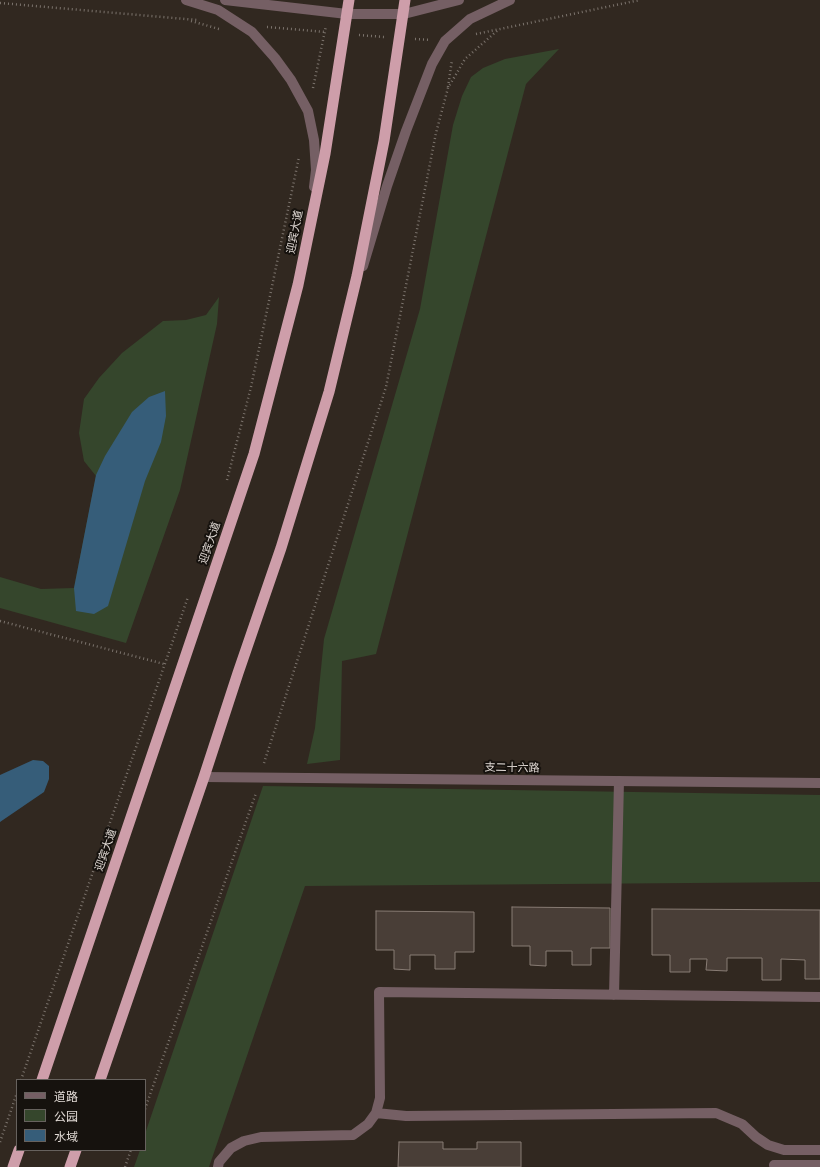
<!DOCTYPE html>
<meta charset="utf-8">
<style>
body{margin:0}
#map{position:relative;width:820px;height:1167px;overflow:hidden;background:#312820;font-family:Figtree,"Noto Sans SC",sans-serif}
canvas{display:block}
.legend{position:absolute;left:16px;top:1079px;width:130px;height:72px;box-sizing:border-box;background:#16120e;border:1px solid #67625e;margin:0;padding:5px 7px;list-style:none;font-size:12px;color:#e1dad5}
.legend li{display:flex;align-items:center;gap:8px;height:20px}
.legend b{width:20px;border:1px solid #67625e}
</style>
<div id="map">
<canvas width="820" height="1167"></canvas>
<ul class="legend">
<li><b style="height:5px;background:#755f64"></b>道路</li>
<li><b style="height:11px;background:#35462c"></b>公园</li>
<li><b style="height:11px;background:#365d79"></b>水域</li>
</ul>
</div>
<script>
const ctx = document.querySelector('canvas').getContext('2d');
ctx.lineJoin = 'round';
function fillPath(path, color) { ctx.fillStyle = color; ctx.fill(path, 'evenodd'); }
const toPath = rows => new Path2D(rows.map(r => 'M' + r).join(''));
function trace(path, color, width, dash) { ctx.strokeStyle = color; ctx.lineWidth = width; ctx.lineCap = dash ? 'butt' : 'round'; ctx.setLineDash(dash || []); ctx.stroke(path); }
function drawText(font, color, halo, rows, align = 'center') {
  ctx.font = font + ' Figtree,"Noto Sans SC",sans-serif'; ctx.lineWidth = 4; ctx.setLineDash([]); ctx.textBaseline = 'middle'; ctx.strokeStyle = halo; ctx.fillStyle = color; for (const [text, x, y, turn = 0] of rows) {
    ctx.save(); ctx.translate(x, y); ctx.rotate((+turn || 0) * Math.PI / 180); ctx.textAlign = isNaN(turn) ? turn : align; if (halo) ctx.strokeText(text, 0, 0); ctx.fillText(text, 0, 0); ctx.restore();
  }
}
fillPath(toPath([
 [559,49,526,84,376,654,342,661,340,760,307,764,315,728,324,639,420,309,453,125,462,96,471,77,483,68,505,59],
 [219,297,217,324,180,490,126,643,0,608,0,577,41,589,74,588,96,476,84,461,79,433,84,399,99,378,122,353,163,321,186,320,206,315],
 [263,786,820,795,820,882,305,886,209,1167,134,1167,140,1150,145,1150,145,1134]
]), '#35462c');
fillPath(toPath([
 [165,391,166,416,161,442,145,481,108,606,94,614,76,611,74,588,96,475,105,456,132,412,149,397],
 [33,760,43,761,49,766,49,779,44,792,0,822,0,775]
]), '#365d79');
const building = toPath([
 [512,907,610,908,610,948,591,948,591,965,572,965,572,951,546,951,546,966,530,965,530,946,512,946,512,907],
 [652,909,820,910,820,979,805,979,805,960,781,959,781,980,762,980,762,958,727,958,727,971,706,970,707,959,690,959,690,972,670,972,670,955,652,955,652,909],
 [376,911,474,912,474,952,455,952,455,969,435,969,435,955,410,955,410,970,394,969,394,950,376,950,376,911],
 [399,1142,443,1142,443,1149,477,1149,477,1142,521,1142,521,1167,398,1167,399,1142]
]);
fillPath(building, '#493e37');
trace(building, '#887c74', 1);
trace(toPath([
 [0,3,197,20],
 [191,21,219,29],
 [267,27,326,32],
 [476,34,640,0],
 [359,35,384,37],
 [415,39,430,40],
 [448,87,452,60],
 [313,88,326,26],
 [227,480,251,387,299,157],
 [0,621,164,664],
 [264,763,386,387,436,133,448,88,465,59,499,29],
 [21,1080,188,597],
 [145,1109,256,793],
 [0,1142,17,1093],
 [125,1167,131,1150]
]), '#7c746d', 2.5, [1, 3]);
trace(toPath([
 [614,995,619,781],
 [376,1113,406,1116,716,1113,742,1124,756,1137,768,1145,784,1150,820,1150],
 [774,1165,820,1165],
 [218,1167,219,1162,231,1148,244,1141,261,1137,353,1135,368,1124,376,1113,380,1098,379,992,820,997]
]), '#755f64', 10);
trace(toPath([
 [186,0,218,10,252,32,275,58,291,80,308,111,314,140,316,170,314,187],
 [225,0,347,14,404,14,459,0],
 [363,266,387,186,406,131,432,64,445,41,470,19,510,0],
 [204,777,820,783]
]), '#755f64', 10);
trace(toPath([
 [42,1080,254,454,298,285,325,154,349,0],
 [100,1080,204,777,238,673,281,548,329,392,357,276,384,141,405,0],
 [13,1167,19,1150],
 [70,1167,76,1150]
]), '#ce9eaa', 11);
drawText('11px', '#e1dad5', '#16120e', [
 ["迎宾大道",295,232,-79],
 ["迎宾大道",210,543,-71],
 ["支二十六路",512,768,1],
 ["迎宾大道",106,850,-71]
]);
</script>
